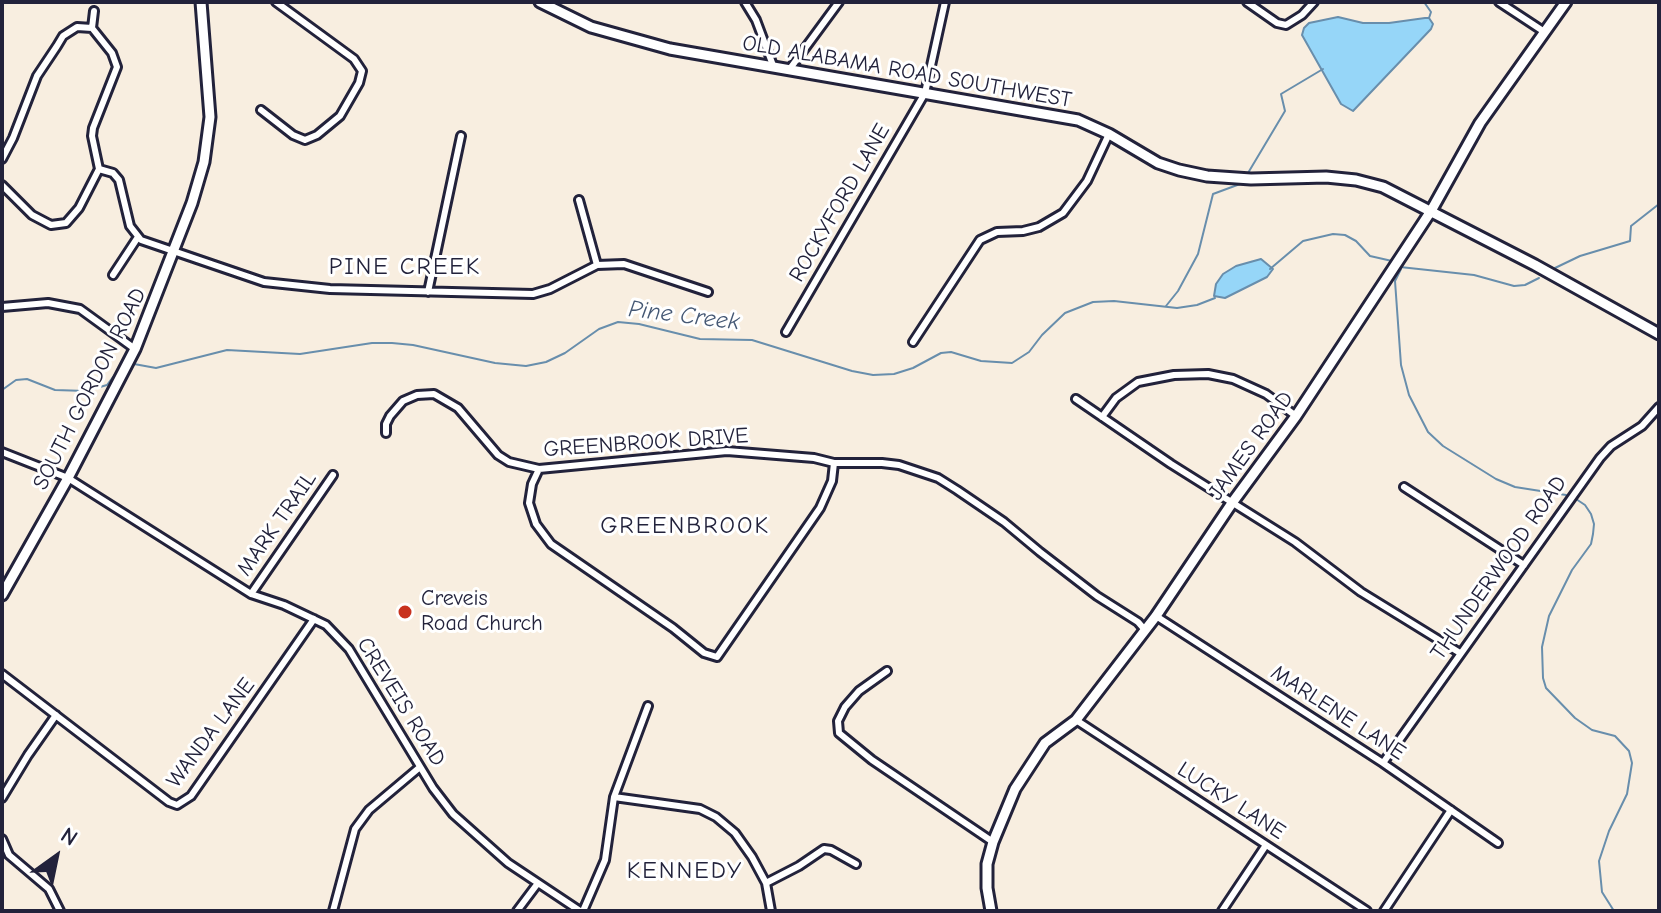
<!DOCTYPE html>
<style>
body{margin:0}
#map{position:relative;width:1661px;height:913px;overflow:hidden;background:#f8eee0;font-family:"Comic Neue",sans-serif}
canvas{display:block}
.frame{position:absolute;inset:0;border:4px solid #22223b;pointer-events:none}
.north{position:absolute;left:16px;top:817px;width:80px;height:80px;-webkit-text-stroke:6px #fff;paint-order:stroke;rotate:33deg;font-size:22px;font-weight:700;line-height:32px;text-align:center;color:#22223b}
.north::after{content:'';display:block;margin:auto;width:28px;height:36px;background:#22223b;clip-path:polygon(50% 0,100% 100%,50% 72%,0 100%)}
</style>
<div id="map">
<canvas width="1661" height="913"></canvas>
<div class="frame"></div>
<div class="north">N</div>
</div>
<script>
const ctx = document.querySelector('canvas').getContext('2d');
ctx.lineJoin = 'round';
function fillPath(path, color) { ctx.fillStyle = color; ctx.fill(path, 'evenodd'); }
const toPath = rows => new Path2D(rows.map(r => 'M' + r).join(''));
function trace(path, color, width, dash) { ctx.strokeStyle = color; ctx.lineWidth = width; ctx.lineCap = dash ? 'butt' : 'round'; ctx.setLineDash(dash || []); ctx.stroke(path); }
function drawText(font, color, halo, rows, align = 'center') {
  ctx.font = font + ' "Comic Neue",sans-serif'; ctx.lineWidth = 6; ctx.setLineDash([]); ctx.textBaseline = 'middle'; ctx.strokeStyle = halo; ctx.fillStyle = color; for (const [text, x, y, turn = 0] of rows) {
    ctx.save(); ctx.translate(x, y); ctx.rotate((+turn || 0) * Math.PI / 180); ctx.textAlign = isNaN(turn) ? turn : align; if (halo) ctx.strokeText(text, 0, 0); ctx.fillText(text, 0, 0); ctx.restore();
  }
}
const water = toPath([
 [1338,17,1363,23,1389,23,1425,18,1429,18,1433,24,1431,29,1353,111,1341,104,1302,35,1304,28,1309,23,1338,17],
 [1261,259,1273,269,1267,277,1225,298,1214,296,1216,284,1223,274,1236,266,1261,259]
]);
fillPath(water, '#96d6f8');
trace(water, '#688eac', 2);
trace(toPath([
 [1424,2,1431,12,1429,18],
 [1248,173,1285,111,1281,94,1323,69],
 [1400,267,1474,275,1514,286,1525,285,1539,278],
 [1555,268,1580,256,1630,241,1631,226,1659,204],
 [1270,269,1303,241,1333,234,1345,235,1356,241,1370,256,1392,261],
 [1401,269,1395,281,1401,365,1409,395,1428,432,1443,446,1496,479,1515,487,1566,495],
 [1166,306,1178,291,1198,254,1213,194,1240,184],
 [134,364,156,368,227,350,300,354,372,343,392,343,413,345,495,363,526,366,546,362,565,353,599,329,618,322,639,324,700,339,752,340,852,371,873,375,894,374,913,368,941,353,951,352,981,361,1012,363,1029,352,1042,335,1065,313,1093,302,1114,301,1177,308,1197,305,1215,298],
 [2,390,16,380,27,379,55,390,86,391,107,385,122,365],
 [1576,499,1585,505,1591,514,1594,524,1593,534,1591,544,1572,570,1549,616,1542,647,1543,678,1546,688,1575,718,1592,730,1615,736,1629,751,1632,763,1627,794,1609,831,1599,861,1602,892,1614,911]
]), '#688eac', 2);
const street = toPath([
 [745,2,756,20,774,68],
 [1247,2,1277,23,1286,25,1302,15,1314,2],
 [1499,2,1543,31],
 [92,28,94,11],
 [789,70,839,2],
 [261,110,293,135,305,140,317,135,340,116,359,83,362,71,354,59,276,2],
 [2,159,13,138,37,76,57,46,63,36,77,27,92,28,112,53,117,67,93,128,92,136,99,169,79,208,66,223,51,225,32,215,2,185],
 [99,169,113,173,119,180,130,226,141,240,264,282,330,289,533,294,550,289,597,265,624,264,708,292],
 [579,200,597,265],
 [113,275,138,237],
 [428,292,461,136],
 [2,307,48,303,80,309,135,349],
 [786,332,925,93,945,2],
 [913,342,980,240,997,232,1023,231,1039,227,1063,213,1087,181,1109,134],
 [1076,399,1171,464,1295,542,1361,592,1460,653],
 [1102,417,1116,398,1138,382,1174,375,1208,374,1233,379,1266,394,1296,416],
 [386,433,386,424,390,416,403,401,417,395,434,394,458,408,498,455,509,462,539,469,727,451,814,458,834,463,882,463,899,465,938,478,957,490,1004,522,1040,552,1097,596,1138,622,1145,630],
 [2,452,68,478,251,594,284,605,326,625,349,649,433,788,453,814,508,863,580,911],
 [539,469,532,484,529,503,536,524,551,544,673,628,704,653,717,657,820,508,832,481,834,463],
 [1404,487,1524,565],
 [251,594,333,475],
 [1156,616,1383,763,1498,843],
 [887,671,859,691,845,707,838,721,839,733,872,760,993,842],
 [2,674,169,802,177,805,191,796,314,619],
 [1076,720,1367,911],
 [1383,763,1600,458,1611,446,1642,426,1659,407],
 [614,797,700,809,716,817,735,833,752,857,766,883,771,911],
 [2,798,28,755,56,715],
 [2,839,9,855,49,889,60,911],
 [766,883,799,866,824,849,831,850,856,864],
 [333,911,355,829,369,810,420,767],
 [517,911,538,883],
 [583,911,605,860,614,797,648,706],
 [1222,911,1266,845],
 [1384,911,1451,810]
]);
const secondary = toPath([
 [540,2,591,27,670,49,1078,120,1109,134,1158,163,1179,170,1207,176,1251,179,1326,177,1356,180,1383,187,1535,265,1659,334],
 [2,595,68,478,135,349,192,203,204,162,210,117,201,2],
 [991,911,987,888,987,864,993,842,1015,789,1045,743,1076,720,1156,616,1232,503,1296,416,1431,211,1480,123,1566,2]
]);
trace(street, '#22223b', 12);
trace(secondary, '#22223b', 15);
trace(street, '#fff', 6);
trace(secondary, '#fff', 9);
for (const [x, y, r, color] of [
 [405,612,8,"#c8321e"]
]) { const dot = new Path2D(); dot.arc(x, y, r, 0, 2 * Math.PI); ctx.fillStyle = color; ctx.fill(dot); trace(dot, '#fff', 3); }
drawText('22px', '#22223b', '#fff', [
 ["OLD ALABAMA ROAD SOUTHWEST",907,72,10],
 ["ROCKYFORD LANE",840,203,-60],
 ["SOUTH GORDON ROAD",90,389,-63],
 ["GREENBROOK DRIVE",646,443,-4],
 ["JAMES ROAD",1251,446,-54],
 ["MARK TRAIL",277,524,-55],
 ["THUNDERWOOD ROAD",1499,568,-55],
 ["CREVEIS ROAD",401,702,58],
 ["MARLENE LANE",1338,713,33],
 ["WANDA LANE",211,733,-53],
 ["LUCKY LANE",1231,801,33]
]);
drawText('22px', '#22223b', '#fff', [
 ["Creveis",421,599],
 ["Road Church",421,624]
], 'left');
ctx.letterSpacing = '2px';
drawText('24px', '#22223b', '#fff', [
 ["PINE CREEK",405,267],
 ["GREENBROOK",685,526],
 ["KENNEDY",685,871]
]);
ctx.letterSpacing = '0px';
drawText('italic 24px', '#455874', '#fff', [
 ["Pine Creek",684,316,7]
]);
</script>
